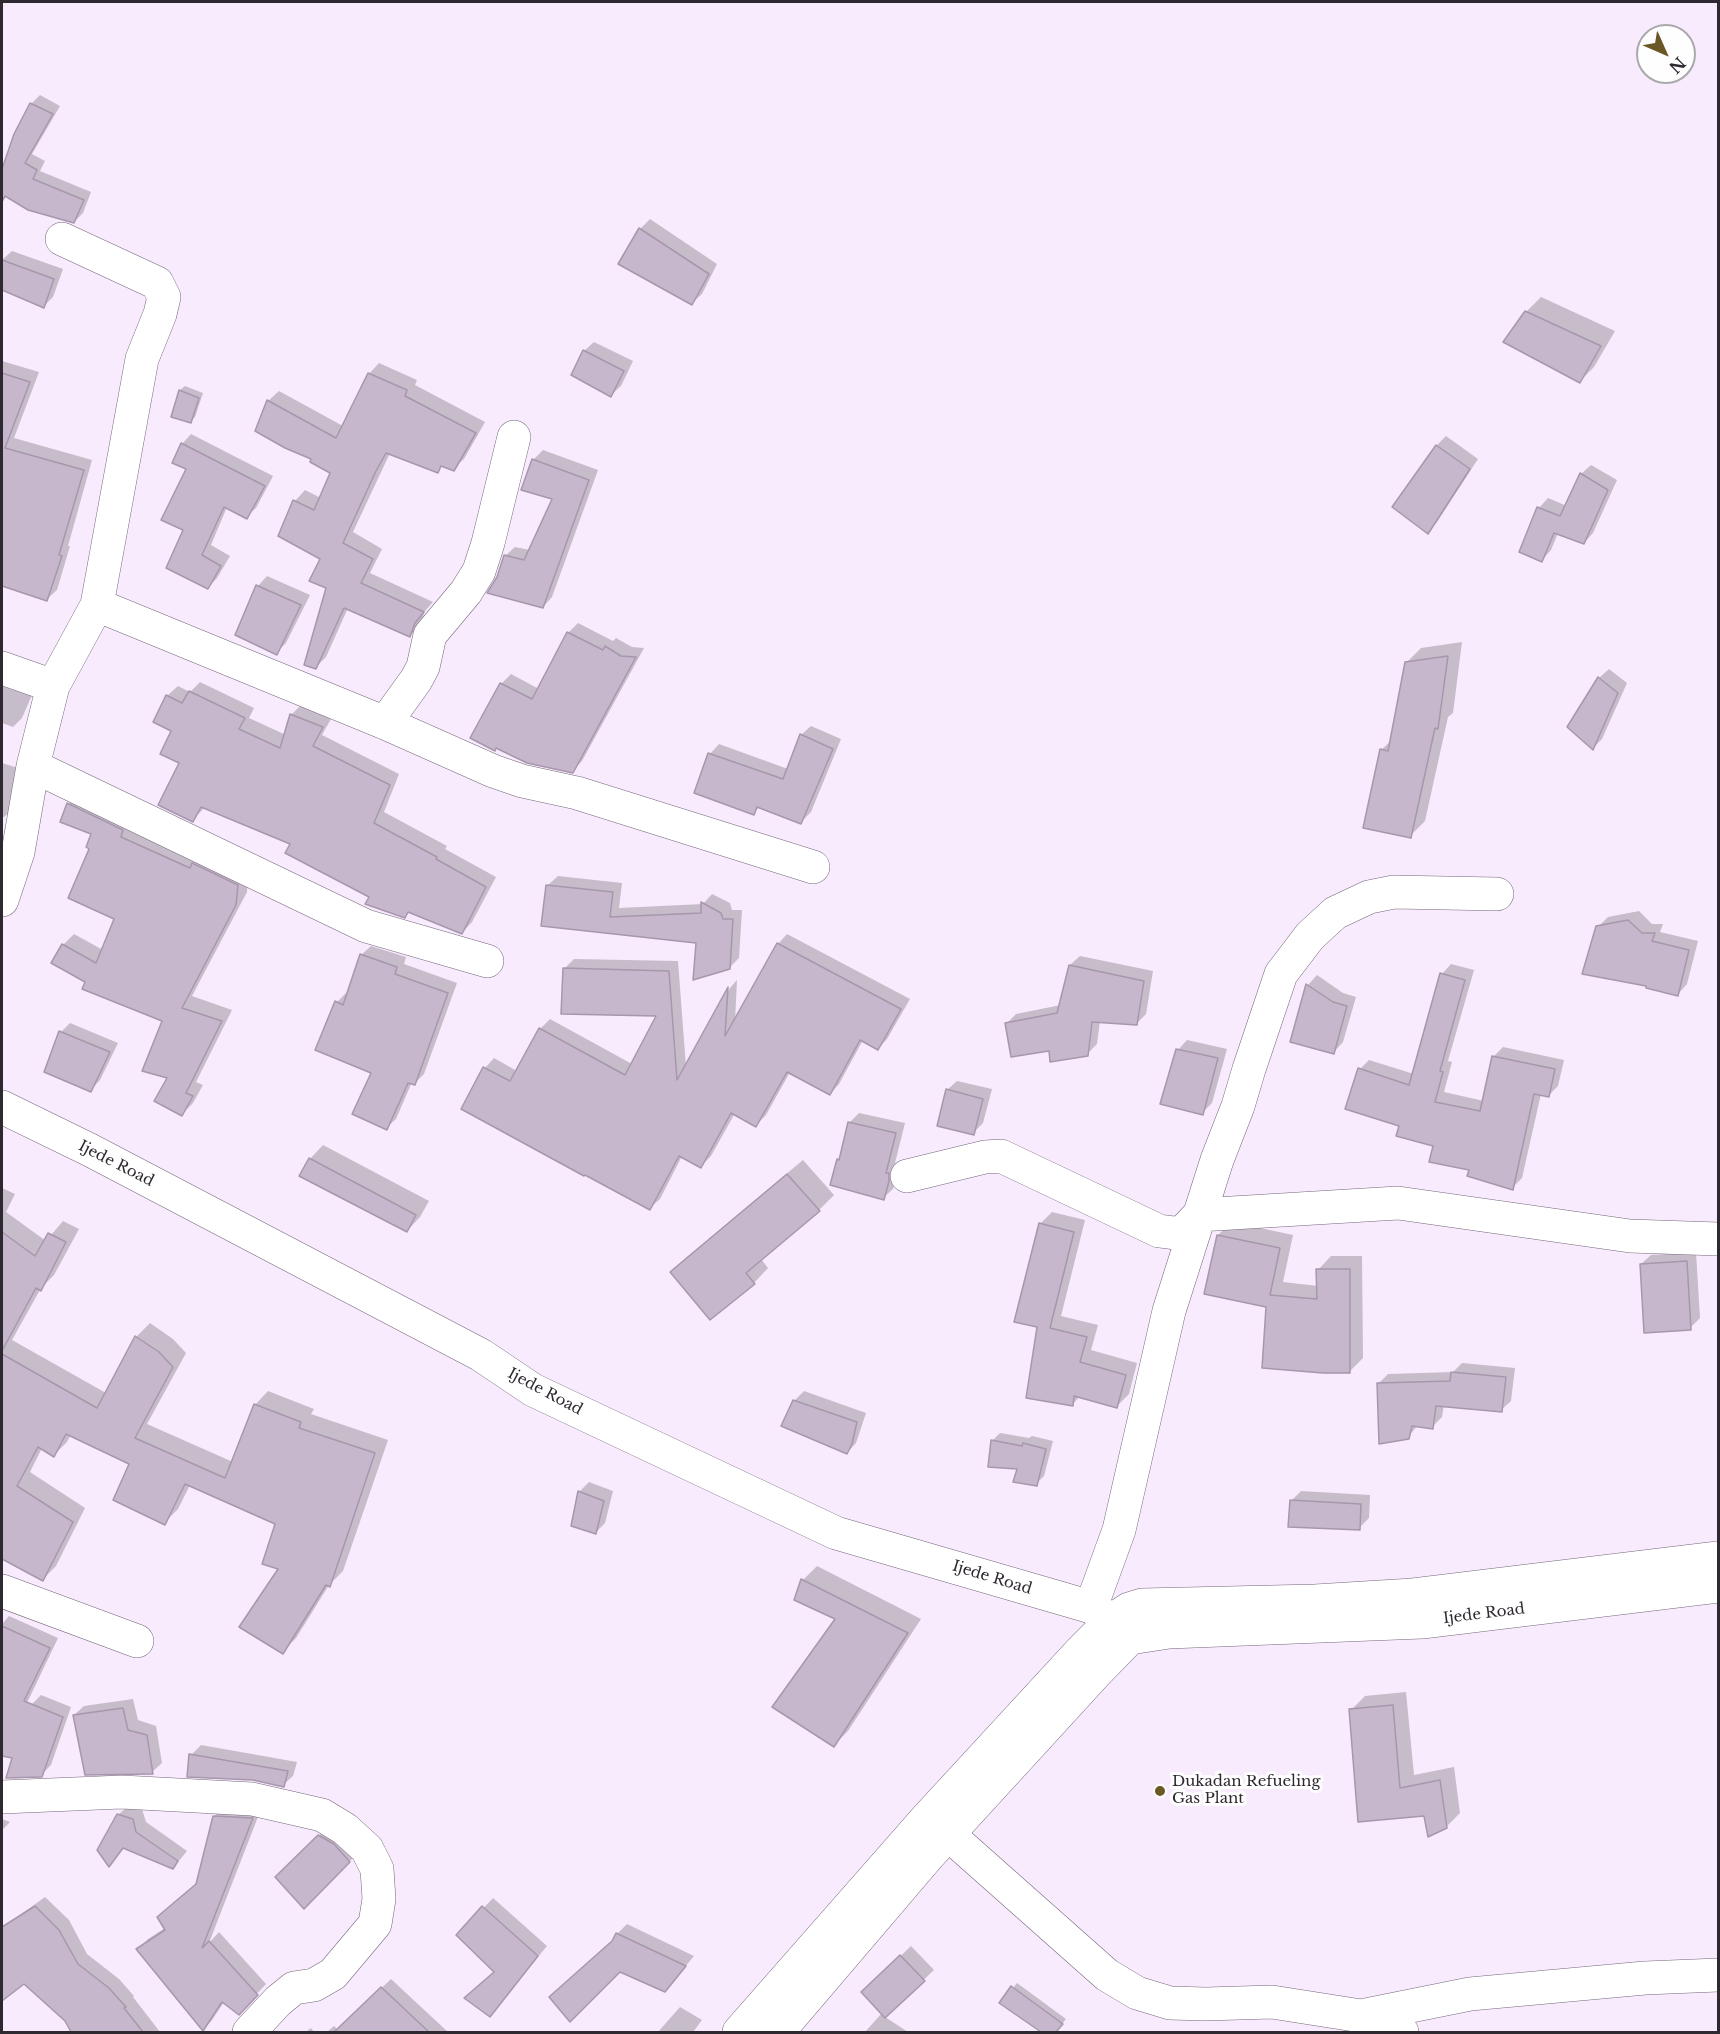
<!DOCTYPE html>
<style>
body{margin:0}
#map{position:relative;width:1720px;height:2034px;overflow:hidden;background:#f8ebfd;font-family:"Libre Baskerville",serif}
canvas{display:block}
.frame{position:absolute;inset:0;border:3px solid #2e2830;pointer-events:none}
.north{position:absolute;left:1636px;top:24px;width:60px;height:60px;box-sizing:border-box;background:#fefefe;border:2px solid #aba8ac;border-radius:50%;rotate:135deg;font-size:16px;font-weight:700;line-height:24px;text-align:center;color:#2e2830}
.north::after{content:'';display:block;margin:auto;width:21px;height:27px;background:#6b5625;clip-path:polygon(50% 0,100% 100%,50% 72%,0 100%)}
</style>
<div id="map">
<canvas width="1720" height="2034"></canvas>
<div class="frame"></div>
<div class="north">N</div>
</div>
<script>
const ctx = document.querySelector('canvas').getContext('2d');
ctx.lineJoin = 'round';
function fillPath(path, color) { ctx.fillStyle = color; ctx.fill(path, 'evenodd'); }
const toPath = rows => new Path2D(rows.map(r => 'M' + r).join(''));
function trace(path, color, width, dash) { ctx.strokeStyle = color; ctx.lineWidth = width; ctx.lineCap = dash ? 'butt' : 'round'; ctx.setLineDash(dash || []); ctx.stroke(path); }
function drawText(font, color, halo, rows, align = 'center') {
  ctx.font = font + ' "Libre Baskerville",serif'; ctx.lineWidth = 6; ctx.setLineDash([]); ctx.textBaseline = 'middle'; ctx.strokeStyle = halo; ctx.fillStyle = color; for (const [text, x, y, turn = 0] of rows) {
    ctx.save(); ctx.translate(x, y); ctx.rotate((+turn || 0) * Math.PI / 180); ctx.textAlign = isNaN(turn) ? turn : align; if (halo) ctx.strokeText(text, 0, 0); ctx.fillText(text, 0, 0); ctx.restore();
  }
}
fillPath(toPath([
 [40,95,60,106,32,154,45,161,40,171,91,192,83,213,74,222,7,196,2,201,2,174,16,134,31,104],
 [650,219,717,264,702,294,692,303,620,263,640,229],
 [12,251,63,269,53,297,43,307,2,288,2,260],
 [1541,297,1615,331,1594,367,1580,381,1526,312],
 [594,342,633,361,621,386,611,395,584,351],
 [2,361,39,372,14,438,92,460,68,546,70,546,57,590,47,599,2,585],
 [379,363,417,380,415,385,485,422,464,459,453,469,443,465,437,471,390,453,353,532,382,549,370,573,433,602,425,611,420,625,410,636,348,608,326,657,316,667,328,587,322,558,280,535,295,501,305,490,321,498,332,473,313,458,268,401,279,391,343,426,369,374],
 [185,386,203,393,195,417,191,421,173,416,180,390],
 [191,434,273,476,256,508,246,517,227,507,211,545,230,556,217,578,208,588,185,530,189,468,182,444],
 [1446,436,1478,459,1437,522,1427,532,1395,507,1437,445],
 [543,450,598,470,552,597,543,607,505,556,515,547,530,550,555,498,533,460],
 [1591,465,1617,480,1593,533,1584,543,1558,533,1551,550,1542,560,1521,552,1539,508,1548,498,1567,506,1581,474],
 [267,576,310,595,286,643,276,653,258,586],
 [578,623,613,641,616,638,632,647,644,648,582,761,572,771,472,737,501,684,511,674,539,689,568,633],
 [1462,642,1453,713,1448,717,1425,821,1410,836,1381,750,1392,740,1406,663,1421,648],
 [1609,669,1627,683,1602,739,1593,748,1599,678],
 [200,682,254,708,249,718,286,735,291,715,302,704,332,717,322,735,399,774,384,812,447,846,445,849,496,877,472,922,462,933,410,911,404,916,292,843,205,807,193,820,167,696,178,686,190,692],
 [2,683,32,695,22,718,13,727,2,723],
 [811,726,841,739,811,812,801,822,760,806,754,813,710,754,719,744,788,769,801,735],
 [2,763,21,769,14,808,4,817,2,817],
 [80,793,248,874,247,892,192,996,232,1010,196,1082,203,1085,193,1103,182,1114,169,1078,164,1020,87,982,63,945,74,934,103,950,116,919,91,848,93,833,69,804],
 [558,876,622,883,619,908,703,904,712,894,730,903,732,910,742,910,739,958,729,968,697,942,543,924,548,885],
 [1639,911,1652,924,1663,924,1660,932,1698,941,1687,984,1678,994,1598,927,1608,917],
 [787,934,910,999,887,1039,878,1049,863,1040,839,1084,830,1094,790,1072,766,1115,756,1125,735,1113,711,1156,701,1166,682,1156,660,1199,650,1208,485,1068,494,1058,517,1071,540,1029,550,1019,632,1064,659,1015,564,969,574,959,678,961,686,1067,730,988,737,980,735,1022,778,944],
 [371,946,406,957,404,964,457,983,424,1074,415,1083,412,1082,396,1119,386,1128,373,1072,337,1002,346,993,348,993,361,955],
 [1080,956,1153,971,1146,1014,1136,1024,1100,1021,1097,1044,1087,1054,1050,1049,1006,1024,1016,1014,1061,1005,1070,965],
 [1451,964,1474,970,1448,1061,1452,1062,1444,1092,1484,1101,1493,1057,1503,1047,1564,1060,1558,1086,1548,1096,1541,1094,1522,1178,1512,1188,1471,1169,1400,1125,1360,1069,1369,1060,1414,1074,1442,974],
 [1317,975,1343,993,1356,997,1343,1042,1334,1052,1292,1041,1308,985],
 [70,1023,118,1043,100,1080,91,1090,61,1032],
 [1187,1040,1227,1049,1212,1103,1202,1113,1178,1050],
 [957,1081,992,1089,983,1123,973,1133,947,1090],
 [859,1113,905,1123,895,1163,898,1164,898,1171,893,1189,883,1198,839,1160,841,1157,850,1122],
 [323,1145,429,1201,420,1217,407,1231,310,1159],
 [803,1160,834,1195,819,1210,761,1259,768,1268,754,1283,672,1272,687,1257],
 [2,1188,15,1194,6,1212,46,1241,63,1221,79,1229,54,1275,41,1288,12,1340,106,1393,136,1337,150,1323,173,1339,186,1353,147,1424,233,1462,255,1405,268,1391,314,1409,311,1414,388,1440,343,1571,329,1585,296,1638,282,1652,277,1523,190,1485,178,1509,164,1523,131,1463,71,1434,67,1442,54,1455,42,1448,30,1472,85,1508,56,1566,42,1580,2,1558],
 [1052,1212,1085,1220,1061,1316,1098,1325,1091,1350,1137,1363,1129,1394,1117,1406,1080,1396,1073,1404,1039,1326,1040,1224],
 [1232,1222,1293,1235,1283,1282,1318,1286,1318,1270,1331,1256,1362,1256,1363,1358,1350,1371,1268,1306,1218,1235],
 [1696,1252,1700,1318,1690,1328,1641,1264,1651,1255],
 [1462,1363,1515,1368,1511,1401,1501,1410,1444,1405,1442,1417,1432,1427,1418,1425,1408,1437,1378,1384,1388,1374,1453,1372],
 [804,1391,866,1413,856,1443,847,1453,794,1401],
 [1000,1433,1029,1438,1032,1436,1053,1441,1044,1476,1036,1484,992,1441],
 [589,1482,613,1491,605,1523,596,1532,579,1492],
 [1301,1491,1370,1495,1369,1518,1359,1528,1291,1501],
 [817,1566,921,1619,848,1731,834,1745,837,1618,803,1580],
 [9,1616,58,1638,27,1703,17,1713,2,1708,2,1624],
 [1406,1692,1414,1775,1454,1767,1460,1813,1446,1827,1425,1814,1360,1820,1351,1710,1365,1696],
 [41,1695,71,1707,51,1765,41,1775,32,1704],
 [133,1699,138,1720,156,1726,162,1763,152,1772,74,1715,84,1706],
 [201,1745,297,1762,293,1776,283,1785,191,1755],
 [128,1806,142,1809,146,1822,187,1851,173,1868,125,1847,110,1865,118,1815],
 [224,1807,261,1809,209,1943,219,1932,266,1984,239,2013,224,2002,212,2020,203,2029,138,1949,148,1939,165,1928,158,1917,198,1883,214,1816],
 [2,1819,10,1822,2,1830],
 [329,1826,359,1852,304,1907,277,1877],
 [45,1897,69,1920,87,1954,119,1979,134,1996,133,1997,160,2032,73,2032,66,2020,24,1982,2,1999,2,1928],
 [493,1898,547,1946,490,2015,496,1971,458,1935],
 [627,1924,694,1956,665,1991,620,1970,614,1940,617,1934],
 [911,1946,934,1970,885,2017,908,2032,865,2032,882,2013,863,1992],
 [391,1979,448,2032,327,2032,334,2026,338,2030],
 [1017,1983,1066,2019,1056,2032,1043,2032,1001,2003],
 [680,2007,702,2020,693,2032,658,2032],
 [311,2028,314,2032,306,2032]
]), '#0003');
const building = toPath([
 [30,103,53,114,25,163,37,170,33,179,84,200,74,223,28,210,5,196,2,202,2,169,14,134,30,103],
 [639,228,709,274,692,305,618,264,639,228],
 [2,260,54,279,44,308,2,290,2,260],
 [1525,311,1601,346,1580,383,1503,342,1525,311],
 [583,350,624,371,611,397,571,375,583,350],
 [2,373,30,382,5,448,84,470,59,555,62,556,47,601,2,586,2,373],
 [368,373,407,390,405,396,476,433,454,471,441,466,438,473,386,453,376,471,343,543,373,559,361,583,424,612,415,623,410,637,344,608,316,669,304,665,326,588,309,581,320,559,278,536,293,500,314,510,330,473,310,462,311,459,285,448,255,431,267,400,336,438,368,373],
 [179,390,199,398,191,423,171,417,179,390],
 [181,443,265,486,247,519,224,507,202,555,221,566,208,589,166,568,183,530,161,520,186,469,172,463,181,443],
 [1436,445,1470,469,1428,534,1392,507,1436,445],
 [532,459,589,480,543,608,487,593,497,577,504,555,524,560,552,499,521,490,532,459],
 [1580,473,1608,490,1584,544,1554,533,1542,562,1519,552,1537,507,1560,516,1580,473],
 [256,585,301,605,277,655,235,635,256,585],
 [567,632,603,650,605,646,621,656,636,657,573,773,527,763,496,748,495,751,470,738,500,683,532,699,567,632],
 [1448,656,1438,729,1435,728,1411,838,1363,828,1380,749,1388,751,1405,662,1448,656],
 [1598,677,1618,693,1593,750,1567,727,1598,677],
 [189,691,245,718,239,729,280,748,290,714,323,727,313,746,390,785,374,823,437,857,436,859,486,887,462,934,408,912,405,918,365,904,369,897,285,853,290,844,201,807,193,822,158,805,179,763,160,754,171,731,153,722,166,695,182,703,189,691],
 [800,734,833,749,801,824,757,807,754,815,694,793,708,753,783,779,800,734],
 [67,803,123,830,121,837,190,868,192,863,238,885,236,905,182,1008,222,1021,186,1093,193,1096,182,1116,154,1101,167,1078,142,1071,162,1021,82,989,85,982,51,963,62,944,96,963,114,919,68,898,89,849,86,847,91,834,60,822,67,803],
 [546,885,613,892,610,917,701,913,701,902,721,913,723,919,733,919,730,969,693,980,696,943,541,926,546,885],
 [1628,920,1642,933,1655,933,1652,941,1689,950,1678,996,1646,988,1646,986,1582,974,1596,926,1628,920],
 [777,943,901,1009,878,1050,860,1040,830,1095,787,1072,756,1127,731,1113,701,1168,679,1156,650,1210,585,1175,584,1176,461,1109,483,1067,510,1081,539,1028,625,1075,656,1016,561,1014,563,968,669,971,677,1080,728,987,725,1036,777,943],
 [360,954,397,967,395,974,448,993,415,1085,408,1083,387,1130,352,1114,371,1073,315,1050,335,1001,343,1005,360,954],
 [1069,965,1144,981,1137,1025,1092,1022,1088,1056,1050,1062,1049,1051,1011,1057,1005,1023,1057,1013,1069,965],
 [1440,973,1465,980,1440,1071,1443,1072,1435,1102,1480,1111,1492,1056,1555,1069,1549,1097,1534,1094,1513,1190,1467,1176,1469,1170,1429,1162,1433,1146,1396,1136,1399,1126,1345,1109,1358,1068,1409,1085,1440,973],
 [1306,984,1333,1002,1347,1006,1334,1054,1290,1042,1306,984],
 [59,1031,110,1052,91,1092,44,1072,59,1031],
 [1176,1049,1218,1058,1203,1115,1160,1104,1176,1049],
 [946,1089,983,1099,974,1135,937,1126,946,1089],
 [848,1122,896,1133,886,1173,889,1173,889,1181,884,1200,830,1185,837,1159,839,1160,848,1122],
 [309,1158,416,1215,407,1232,299,1176,309,1158],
 [787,1174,820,1211,746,1273,755,1284,710,1320,670,1272,787,1174],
 [1039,1223,1074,1232,1050,1328,1087,1337,1080,1362,1126,1375,1117,1408,1074,1396,1073,1406,1026,1398,1037,1327,1014,1322,1039,1223],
 [2,1232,35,1256,48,1233,66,1242,41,1291,36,1288,2,1351,2,1232],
 [1217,1235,1280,1248,1270,1295,1317,1299,1316,1269,1350,1269,1350,1373,1323,1373,1262,1368,1266,1307,1204,1294,1217,1235],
 [1687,1261,1691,1330,1644,1333,1640,1264,1687,1261],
 [135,1336,159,1352,173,1367,135,1438,225,1478,254,1404,301,1422,299,1428,375,1453,330,1587,326,1585,283,1654,239,1627,278,1569,262,1564,275,1524,185,1484,165,1525,113,1500,129,1464,66,1434,54,1457,38,1447,17,1486,73,1522,43,1581,2,1559,2,1354,97,1408,135,1336],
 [1451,1372,1506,1377,1502,1412,1436,1406,1433,1429,1412,1426,1409,1439,1379,1444,1377,1383,1450,1381,1451,1372],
 [793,1400,857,1422,852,1444,847,1454,781,1426,793,1400],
 [991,1440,1022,1446,1023,1443,1046,1449,1037,1486,1013,1482,1017,1469,988,1467,991,1440],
 [578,1491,604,1501,596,1534,571,1526,578,1491],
 [1290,1500,1361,1504,1360,1530,1288,1527,1290,1500],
 [801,1579,908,1633,834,1747,772,1707,835,1619,794,1600,801,1579],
 [2,1626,50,1648,24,1701,63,1717,42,1777,6,1778,12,1758,2,1756,2,1626],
 [1393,1705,1400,1788,1440,1780,1447,1828,1428,1837,1424,1816,1358,1822,1349,1709,1393,1705],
 [123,1708,128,1730,147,1735,153,1774,85,1775,73,1715,123,1708],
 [189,1754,288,1771,284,1787,253,1780,187,1777,189,1754],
 [117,1814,133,1819,136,1832,178,1861,173,1869,123,1848,109,1867,97,1850,117,1814],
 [213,1816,253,1818,202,1948,209,1941,258,1995,239,2015,222,2002,203,2031,136,1949,165,1930,157,1917,196,1884,213,1816],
 [318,1835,334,1844,350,1862,304,1909,275,1877,318,1835],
 [35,1906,59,1930,78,1964,109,1988,126,2007,124,2008,143,2032,71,2032,65,2021,24,1984,2,2001,2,1927,35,1906],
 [482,1906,538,1956,490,2017,464,1998,494,1972,456,1935,482,1906],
 [616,1933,686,1966,665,1992,620,1972,570,2022,549,1997,612,1941,616,1933],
 [900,1955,925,1981,885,2018,861,1992,900,1955],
 [1011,1986,1063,2024,1056,2032,1041,2032,999,2003,1011,1986],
 [381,1987,429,2032,334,2032,381,1987]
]);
fillPath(building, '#c7b7cd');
trace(building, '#a797ac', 1.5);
const street = toPath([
 [97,605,385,723,493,771,522,781,577,793,813,867],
 [2,668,53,686],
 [385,723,416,680,423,667,430,635,466,592,479,571,488,543,514,437],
 [33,766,366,926,487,961],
 [2,900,18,852,33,766,53,686,97,605,142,359,160,314,164,297,157,283,62,239],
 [907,1176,985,1157,1001,1156,1159,1231,1175,1233,1184,1231,1199,1215,1398,1203,1630,1236,1718,1239],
 [2,1591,137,1641],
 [1091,1607,1119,1530,1169,1311,1217,1160,1238,1106,1249,1069,1281,974,1310,936,1335,913,1369,897,1394,892,1497,894],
 [2,1797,122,1792,252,1799,322,1815,345,1829,367,1849,377,1869,379,1899,375,1924,333,1974,314,1985,294,1988,278,2001,249,2032],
 [948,1834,1107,1975,1137,1993,1170,2003,1206,2004,1272,2002,1361,2016,1402,2032],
 [1361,2016,1470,1994,1645,1978,1718,1975]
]);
const secondary = toPath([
 [2,1107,90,1150,481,1355,533,1390,836,1533,1091,1607,1112,1620,1130,1638],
 [1130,1638,1169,1632,1422,1622,1718,1586],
 [739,2032,927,1818,1080,1652,1112,1620,1129,1609,1142,1605,1315,1601,1413,1595,1718,1558],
 [778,2032,929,1855,1094,1675,1130,1638]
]);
trace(street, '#75677a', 34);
trace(secondary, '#75677a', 34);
trace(street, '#fff', 33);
trace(secondary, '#fff', 33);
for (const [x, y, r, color] of [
 [1160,1791,6,"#6b5625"]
]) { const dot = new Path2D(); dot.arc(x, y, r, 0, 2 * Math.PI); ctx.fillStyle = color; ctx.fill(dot); trace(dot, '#fefefe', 2); }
drawText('15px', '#2e2830', '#fefefe', [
 ["Ijede Road",116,1164,27],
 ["Ijede Road",545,1392,28],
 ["Ijede Road",992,1578,17],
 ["Ijede Road",1484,1614,-7]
]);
drawText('15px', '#2e2830', '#fefefe', [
 ["Dukadan Refueling",1172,1782],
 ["Gas Plant",1172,1799]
], 'left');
</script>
